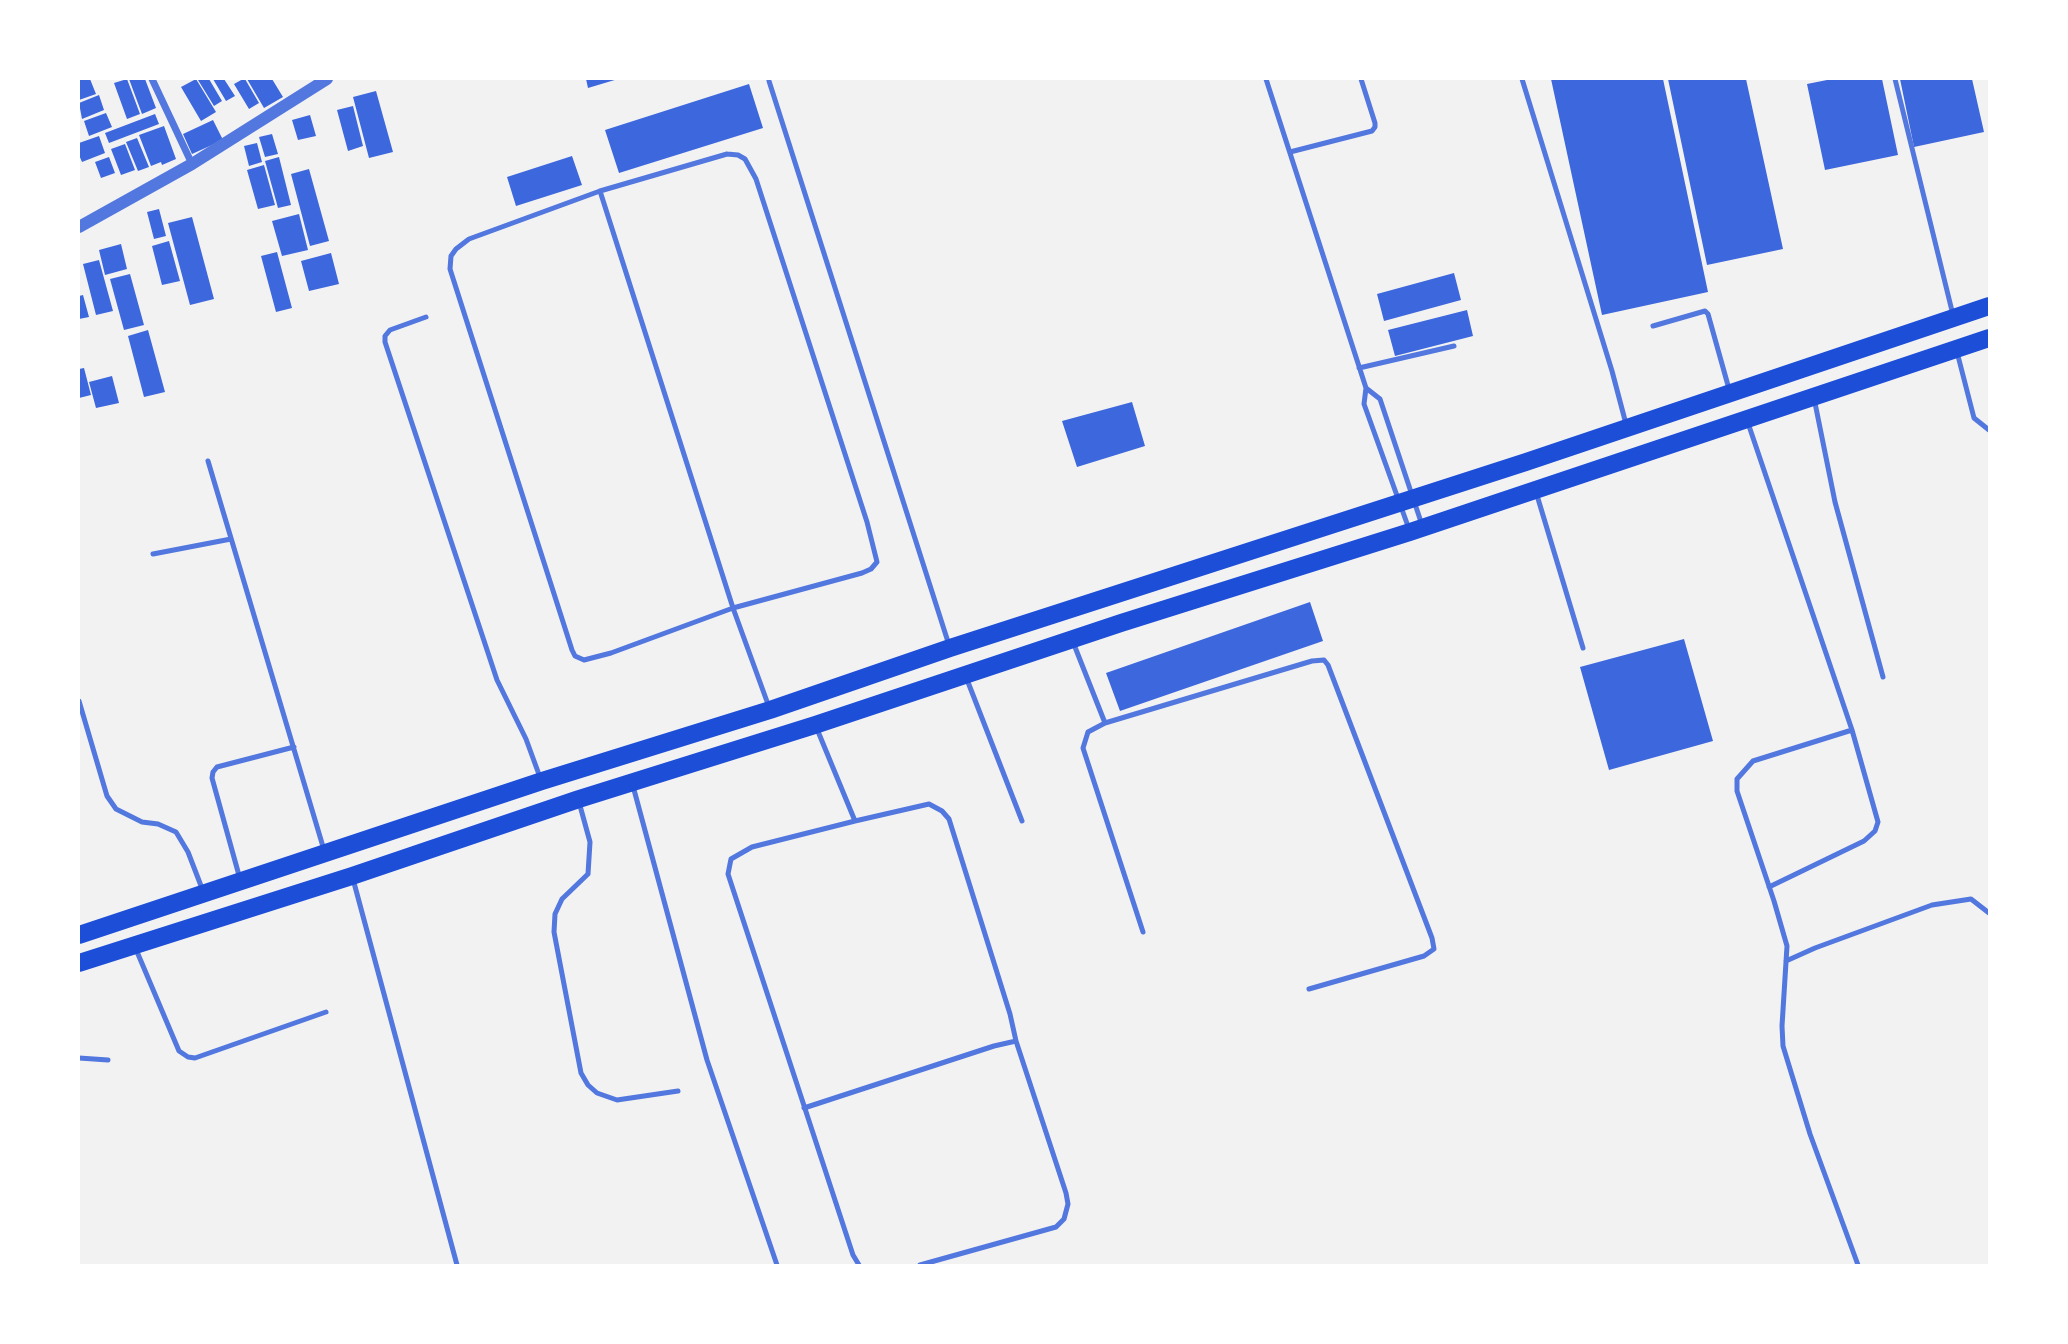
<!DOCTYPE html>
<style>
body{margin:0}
#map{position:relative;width:2068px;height:1344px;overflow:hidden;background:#f2f2f2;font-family:"Roboto Condensed",sans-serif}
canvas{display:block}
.frame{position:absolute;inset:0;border:80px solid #fff;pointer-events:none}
</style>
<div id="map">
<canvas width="2068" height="1344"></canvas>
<div class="frame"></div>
</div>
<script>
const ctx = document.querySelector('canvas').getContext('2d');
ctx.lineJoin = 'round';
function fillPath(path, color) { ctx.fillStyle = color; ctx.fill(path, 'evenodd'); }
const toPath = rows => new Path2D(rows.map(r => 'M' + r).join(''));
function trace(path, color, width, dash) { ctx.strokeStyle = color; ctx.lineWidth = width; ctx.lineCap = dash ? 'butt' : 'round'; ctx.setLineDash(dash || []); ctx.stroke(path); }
fillPath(toPath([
 [79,79,90,79,96,94,79,100],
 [127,79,140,114,127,119,114,83],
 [129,79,145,79,156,108,142,114],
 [196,79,216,112,201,121,181,87],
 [200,79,209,79,222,101,214,106,198,80],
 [213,79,224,79,235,96,226,101],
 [243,79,245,79,259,103,249,109,234,84],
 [247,79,272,79,283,97,264,108],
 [586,79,618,79,588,88],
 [1551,79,1663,79,1708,292,1602,315],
 [1668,79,1746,79,1783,249,1707,265],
 [1832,79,1882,79,1898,155,1825,170,1807,84],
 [1900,79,1972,79,1984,132,1914,147],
 [749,84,763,128,619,173,605,130],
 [376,91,393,152,369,158,353,97],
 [99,95,104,110,82,119,79,103],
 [353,106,363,146,348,151,337,110],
 [106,113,112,127,89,136,84,121],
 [155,114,159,124,109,143,105,133],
 [310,115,316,136,298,140,292,120],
 [213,120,223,140,192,154,183,134],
 [164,126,176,159,162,165,161,162,151,166,139,135],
 [272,134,278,154,265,157,259,137],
 [99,136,105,153,82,162,79,155,79,143],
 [137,138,149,167,138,171,126,142],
 [257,143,262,162,249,166,244,146],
 [125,144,135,170,121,175,111,149],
 [572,156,582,185,516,206,507,177],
 [109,157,115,173,101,178,95,162],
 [279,157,291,205,278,208,265,161],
 [264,165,275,205,258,209,247,170],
 [309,169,329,241,310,246,291,174],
 [159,209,166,236,154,239,147,212],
 [299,214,308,250,282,256,272,221],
 [192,217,214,299,190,305,168,223],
 [169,241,180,281,162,285,152,246],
 [121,244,127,269,105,275,99,250],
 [277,252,292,308,276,312,261,256],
 [331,253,339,284,309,291,301,261],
 [99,260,113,311,96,315,83,264],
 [1454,273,1461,300,1384,321,1377,294],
 [130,274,144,325,124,330,110,279],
 [83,295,89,317,79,319,79,296],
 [1467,310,1473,336,1395,356,1388,330],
 [148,330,165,392,144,397,128,336],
 [84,368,91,395,79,398,79,369],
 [112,376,119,403,96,408,89,382],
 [1132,402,1145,446,1077,467,1062,421],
 [1310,602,1323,641,1120,711,1106,673],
 [1684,639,1713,741,1609,770,1580,667]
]), '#3d67dc');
trace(toPath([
 [1266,79,1366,388,1364,404,1409,529],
 [1522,79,1612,371,1626,424],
 [1895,79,1953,315],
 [769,81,949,645],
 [1290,152,1372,131,1375,127,1375,123,1361,79],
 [727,154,738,155,745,159,756,179,867,522,877,562,871,569,862,573,733,608,611,653,584,660,575,656,572,650,450,269,451,256,456,249,469,239,600,191,727,154],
 [600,191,733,608,769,707],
 [426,317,390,330,385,336,385,342,497,680,526,739,541,780],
 [1653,326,1705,311,1708,314,1729,389],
 [1957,352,1974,418,1989,430],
 [1359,368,1454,346],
 [1366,388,1380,399,1422,525],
 [1814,398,1835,502,1883,677],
 [1748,423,1852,730,1878,822,1875,831,1864,841,1769,887],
 [208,461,324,850],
 [1536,492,1583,648],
 [153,554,231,539],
 [1073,642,1105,723,1312,661,1324,660,1328,665,1432,938,1434,949,1424,956,1309,989],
 [966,677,1022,821],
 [79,701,107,796,116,809,142,822,158,824,176,832,188,852,203,891],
 [1105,723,1088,732,1083,748,1143,932],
 [817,729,855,821,752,847,731,859,728,874,853,1255,859,1265],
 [1852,730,1753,761,1737,779,1737,791,1774,901,1787,946,1782,1026,1783,1046,1810,1134,1858,1265],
 [633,786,707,1060,777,1265],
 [579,802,590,842,588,874,562,899,555,914,554,932,581,1073,588,1085,597,1093,617,1100,678,1091],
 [855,821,929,804,942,811,949,819,1010,1014,1016,1041,1066,1193,1068,1204,1064,1219,1056,1227,920,1265],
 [240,879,212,778,213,772,217,767,294,747],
 [353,879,457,1265],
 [135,947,179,1051,188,1057,195,1058,326,1012],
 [1786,961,1815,948,1932,905,1971,899,1989,913],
 [79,1058,108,1060],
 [804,1108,994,1046,1016,1041]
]), '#5277de', 5);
trace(toPath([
 [152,79,192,164]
]), '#5277de', 7);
trace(toPath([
 [79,227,192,164,327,79]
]), '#5277de', 12);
trace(toPath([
 [79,935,542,781,770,710,950,648,1526,462,1989,306],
 [79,963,352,876,579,799,815,725,1121,623,1410,532,1989,338]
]), '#1d4ed8', 18);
</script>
